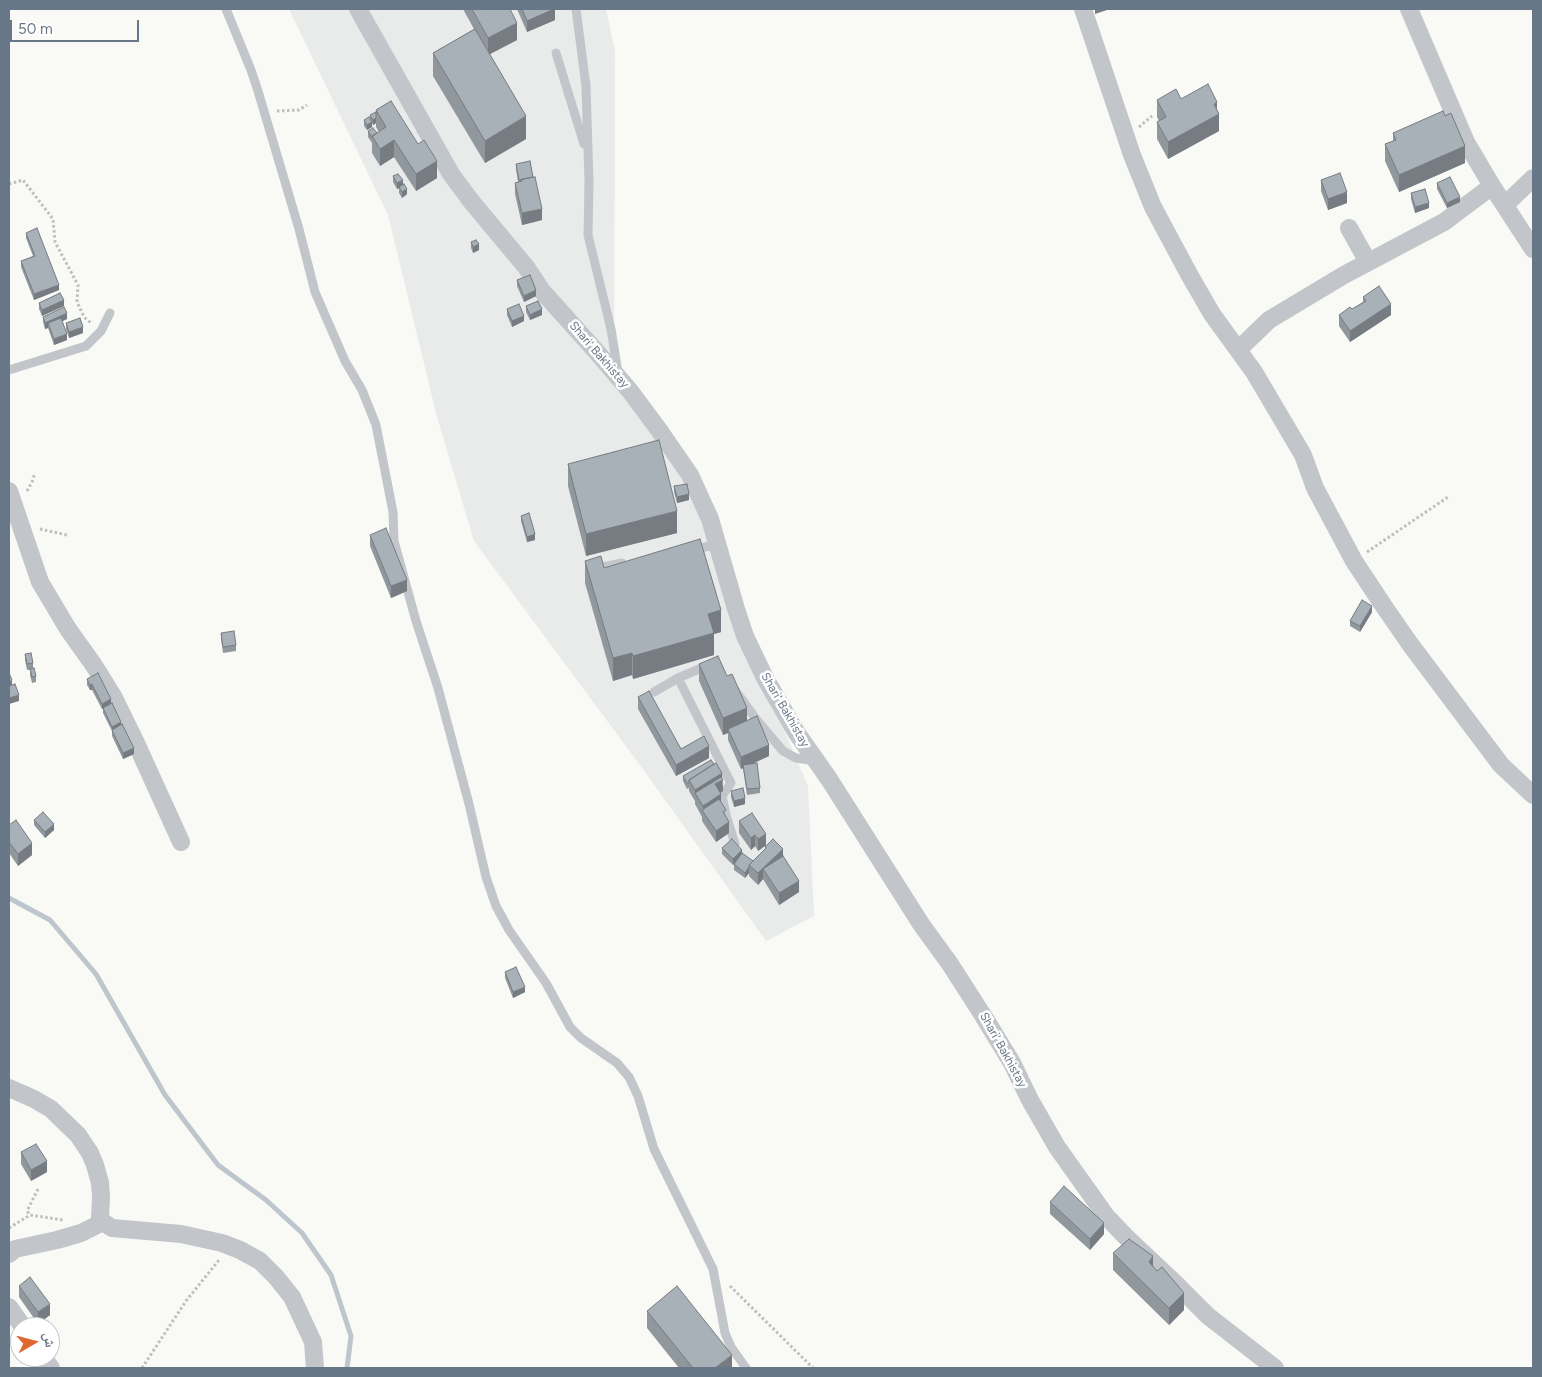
<!DOCTYPE html>
<meta charset="utf-8">
<style>
body{margin:0}
#map{position:relative;width:1542px;height:1377px;overflow:hidden;background:#f9f9f6;font-family:Figtree,"Noto Naskh Arabic",sans-serif}
canvas{display:block}
.frame{position:absolute;inset:0;border:10px solid #687787;pointer-events:none}
.north{position:absolute;left:10px;top:1317px;width:50px;height:50px;box-sizing:border-box;background:#fff;border:1px solid #c3c9cf;border-radius:50%;rotate:82deg;font-size:14px;font-weight:700;line-height:20px;text-align:center;color:#687787}
.north::after{content:'';display:block;margin:auto;width:18px;height:22px;background:#e0672f;clip-path:polygon(50% 0,100% 100%,50% 72%,0 100%)}
.scale{position:absolute;left:10px;top:20px;width:129px;height:22px;box-sizing:border-box;border:2px solid #687787;border-top:0;padding-left:6px;font-size:15px;line-height:18px;white-space:nowrap;color:#687787;-webkit-text-stroke:4px #fff;paint-order:stroke}
</style>
<div id="map">
<canvas width="1542" height="1377"></canvas>
<div class="frame"></div>
<div class="north">ش</div>
<div class="scale">50 m</div>
</div>
<script>
const ctx = document.querySelector('canvas').getContext('2d');
ctx.lineJoin = 'round';
function fillPath(path, color) { ctx.fillStyle = color; ctx.fill(path, 'evenodd'); }
const toPath = rows => new Path2D(rows.map(r => 'M' + r).join(''));
function trace(path, color, width, dash) { ctx.strokeStyle = color; ctx.lineWidth = width; ctx.lineCap = dash ? 'butt' : 'round'; ctx.setLineDash(dash || []); ctx.stroke(path); }
function drawText(font, color, halo, rows, align = 'center') {
  ctx.font = font + ' Figtree,sans-serif'; ctx.lineWidth = 5; ctx.setLineDash([]); ctx.textBaseline = 'middle'; ctx.strokeStyle = halo; ctx.fillStyle = color; for (const [text, x, y, turn = 0] of rows) {
    ctx.save(); ctx.translate(x, y); ctx.rotate((+turn || 0) * Math.PI / 180); ctx.textAlign = isNaN(turn) ? turn : align; if (halo) ctx.strokeText(text, 0, 0); ctx.fillText(text, 0, 0); ctx.restore();
  }
}
fillPath(toPath([
 [289,9,606,9,615,51,614,381,689,486,733,610,808,786,814,916,766,941,645,772,474,541,437,417,388,215]
]), '#e9ebea');
trace(toPath([
 [9,898,50,920,96,974,165,1095,218,1165,266,1200,302,1233,331,1275,351,1336,347,1368]
]), '#bdc6cc', 5);
trace(toPath([
 [277,111,299,110,307,105],
 [1139,127,1152,116],
 [9,184,23,180,53,219,55,242,78,285,77,302,84,317,91,323],
 [27,491,32,482,35,473],
 [40,529,67,535],
 [1367,552,1448,497],
 [38,1189,27,1211,30,1215,63,1220],
 [9,1228,30,1215],
 [730,1286,813,1368],
 [142,1368,186,1301,219,1260]
]), '#bcbfc2', 3, [2.5, 2.5]);
trace(toPath([
 [226,9,251,70,258,91,299,229,315,292,345,361,362,390,376,425,393,512,394,541,416,621,438,688,469,804,486,877,496,906,509,930,546,983,570,1027,581,1038,617,1063,629,1077,638,1096,654,1149,713,1269,725,1333,731,1347,746,1368],
 [576,9,586,86,589,182,588,235,611,329,618,373],
 [556,53,584,144],
 [9,370,86,346,101,331,110,313],
 [692,550,718,544],
 [593,569,622,563],
 [678,678,731,783,722,796,726,815,735,844],
 [735,690,756,719,783,751,796,758,816,761],
 [654,692,678,678,706,666,710,667]
]), '#c2c6ca', 9);
trace(toPath([
 [358,9,451,174,471,201,526,267,542,291,595,350,630,391,659,430,690,475,710,519,736,609,745,636,765,678,796,732,829,779,921,924,950,964,984,1017,1012,1063,1030,1100,1057,1147,1106,1216,1125,1236,1176,1284,1208,1316,1275,1368],
 [1083,9,1132,155,1153,207,1190,276,1212,314,1254,372,1303,455,1315,488,1354,561,1383,605,1410,644,1501,765,1533,795],
 [1409,9,1466,142,1492,186,1533,249],
 [1505,205,1533,178],
 [1349,228,1368,262],
 [1239,349,1269,320,1344,275,1444,222,1492,186],
 [9,491,40,582,68,629,93,664,113,696,136,743,181,842],
 [9,1088,34,1099,51,1109,78,1135,90,1153,95,1165,100,1183,101,1196,100,1218,103,1222,112,1228,181,1234,222,1243,240,1250,260,1261,276,1277,292,1297,313,1342,315,1368],
 [9,1254,15,1249,57,1240,81,1233,103,1222],
 [9,1307,23,1327],
 [43,1357,51,1368]
]), '#c2c6ca', 18);
fillPath(toPath([
 [463,9,510,9,517,40,490,54,526,139,485,163,433,76,433,53,474,29],
 [517,9,555,9,555,20,527,32],
 [1181,99,1217,110,1219,131,1168,159,1157,139,1157,122,1159,121,1157,117,1157,100],
 [376,110,437,178,416,191,394,157,380,166,372,153,372,143,368,137,368,131,377,133,379,132,376,127,376,123,373,125,372,123,372,127,367,130,364,126,364,120,370,119,370,115,376,112],
 [1393,133,1465,163,1399,192,1385,161,1385,144,1393,141],
 [516,164,542,220,522,225,515,194,515,183,518,182,516,169],
 [393,176,403,185,407,194,402,198,399,193,399,188,397,189,393,182],
 [1321,180,1347,203,1328,210,1321,191],
 [1437,183,1460,202,1447,208,1437,189],
 [1411,193,1429,208,1415,213,1411,199],
 [26,233,59,290,34,300,21,267,21,261,33,256,26,238],
 [471,242,479,250,473,253,471,248],
 [517,280,536,296,524,302,517,286],
 [1363,297,1391,315,1350,342,1339,326,1339,315,1352,309,1363,302],
 [39,303,64,306,42,316,39,309],
 [526,306,542,315,530,320,526,312],
 [507,309,524,321,512,327,507,315],
 [43,317,67,319,62,321,67,340,54,345,48,328,45,329,43,322],
 [66,323,83,333,69,338,66,329],
 [568,464,677,533,586,556,568,486],
 [674,486,689,500,677,503,674,492],
 [521,516,535,540,527,542,521,521],
 [370,535,407,591,391,598,370,546],
 [585,561,604,568,721,632,714,634,714,655,633,679,632,675,613,681,585,583],
 [1372,612,1360,632,1350,626,1350,621],
 [221,633,236,645,236,651,223,653,221,639],
 [25,654,33,663,33,669,27,670,25,660],
 [699,664,747,721,769,756,751,764,760,788,760,793,747,795,743,768,741,769,728,740,728,733,723,735,699,681],
 [30,669,36,676,36,682,32,683,30,675],
 [87,679,111,704,134,754,123,759,112,736,112,731,103,713,103,709,102,709,92,690,90,690,87,685],
 [638,697,681,749,709,758,676,776,638,709],
 [683,776,722,779,723,791,720,793,721,803,726,817,729,833,716,842,702,821,702,817,695,804,695,801,689,791,689,788,687,789,683,781],
 [731,791,745,804,734,807,731,797],
 [34,820,54,830,45,838,34,825],
 [739,821,766,845,783,856,799,892,779,905,763,879,758,885,749,876,749,873,745,878,734,870,734,864,736,861,733,865,722,854,722,848,742,854,753,861,765,850,765,846,758,851,755,846,751,850,739,833],
 [9,825,32,855,18,866,9,853],
 [505,972,525,992,513,998,505,978],
 [21,1152,47,1172,31,1181,21,1164],
 [1050,1202,1104,1234,1090,1250,1050,1214],
 [1113,1253,1153,1266,1157,1271,1184,1310,1169,1325,1113,1270],
 [19,1286,50,1315,38,1324,19,1297],
 [647,1311,732,1368,679,1368,647,1328]
]), '#90989e');
fillPath(toPath([
 [555,9,555,20,527,32,527,21],
 [1095,9,1110,9,1095,14],
 [517,23,517,40,488,55,488,38],
 [1217,102,1217,115,1219,114,1219,131,1168,159,1168,142,1214,104],
 [526,116,526,139,485,163,485,141],
 [376,118,376,123,373,125,373,120],
 [372,122,372,127,367,130,367,125],
 [394,140,394,157,380,166,380,149],
 [1465,146,1465,163,1399,192,1399,175],
 [437,161,437,178,416,191,416,174],
 [403,180,403,186,397,189,397,183],
 [407,189,407,194,402,198,402,192],
 [1347,192,1347,203,1328,210,1328,199],
 [1460,197,1460,202,1447,208,1447,203],
 [1429,203,1429,208,1415,213,1415,207],
 [542,209,542,220,522,225,522,213],
 [479,244,479,250,473,253,473,247],
 [59,285,59,290,34,300,34,294],
 [536,290,536,296,524,302,524,296],
 [64,300,64,306,42,316,42,310],
 [1391,304,1391,315,1350,342,1350,331],
 [542,309,542,315,530,320,530,315],
 [67,313,67,319,50,327,48,323,48,328,45,329,45,323],
 [524,316,524,321,512,327,512,321],
 [83,327,83,333,69,338,69,332],
 [67,334,67,340,54,345,54,339],
 [689,494,689,500,677,503,677,497],
 [677,511,677,533,586,556,586,534],
 [535,534,535,540,527,542,527,537],
 [407,580,407,591,391,598,391,586],
 [1372,606,1372,612,1360,632,1360,626],
 [721,610,721,632,714,634,714,655,633,679,633,656,708,614],
 [632,653,632,675,613,681,613,658],
 [12,680,12,686,9,688,9,682],
 [92,684,92,690,90,690,90,685],
 [19,695,19,701,9,704,9,698],
 [111,699,111,705,102,709,102,704],
 [747,708,747,725,728,729,728,733,723,735,723,718],
 [121,722,121,728,112,731,112,727],
 [769,745,769,756,741,769,741,757],
 [709,746,709,758,676,776,676,765],
 [134,748,134,754,123,759,123,753],
 [722,773,723,791,715,796,695,793,695,790],
 [721,794,721,806,703,810,703,806],
 [745,798,745,804,734,807,734,801],
 [729,822,729,833,716,842,716,831],
 [54,824,54,830,45,838,45,832],
 [766,834,766,845,758,851,758,839],
 [755,835,755,846,751,850,751,838],
 [32,843,32,855,18,866,18,854],
 [783,849,783,860,763,869,763,879,758,885,758,873],
 [742,850,742,855,733,865,733,859],
 [749,867,749,873,745,878,745,873],
 [799,881,799,892,779,905,779,893],
 [525,987,525,992,513,998,513,992],
 [47,1161,47,1172,31,1181,31,1170],
 [1104,1223,1104,1234,1090,1250,1090,1239],
 [1153,1256,1153,1273,1149,1262],
 [1184,1293,1184,1310,1169,1325,1169,1308],
 [50,1304,50,1315,38,1324,38,1312],
 [732,1355,732,1368,715,1368]
]), '#767c81');
const building = toPath([
 [472,9,510,9,517,23,488,38,472,9],
 [522,9,554,9,527,21,522,9],
 [475,29,526,116,485,141,433,53,475,29],
 [1208,84,1217,102,1214,104,1219,114,1168,142,1157,122,1166,117,1157,100,1176,89,1181,99,1208,84],
 [391,101,418,144,424,140,437,161,416,174,394,140,380,149,372,136,386,127,376,110,391,101],
 [1443,111,1445,116,1451,113,1465,146,1399,175,1385,144,1396,140,1393,133,1443,111],
 [376,112,376,118,373,120,370,115,376,112],
 [369,117,372,122,367,125,364,120,369,117],
 [373,128,377,133,372,137,368,131,373,128],
 [530,161,533,177,519,180,516,164,530,161],
 [1340,173,1347,192,1328,199,1321,180,1340,173],
 [398,174,403,180,397,183,393,176,398,174],
 [535,177,542,209,522,213,515,183,522,181,522,179,535,177],
 [1450,177,1460,197,1447,203,1437,183,1450,177],
 [404,184,407,189,402,192,399,187,404,184],
 [1425,189,1429,203,1415,207,1411,193,1425,189],
 [37,228,59,285,34,294,21,261,35,256,26,233,37,228],
 [476,240,479,244,473,247,471,242,476,240],
 [530,275,536,290,524,296,517,280,530,275],
 [1379,286,1391,304,1350,331,1339,315,1350,307,1352,309,1366,301,1363,297,1379,286],
 [60,293,64,300,42,310,39,303,60,293],
 [538,301,542,309,530,315,526,306,538,301],
 [519,304,524,316,512,321,507,309,519,304],
 [64,307,67,313,45,323,43,317,64,307],
 [61,318,67,334,54,339,48,323,61,318],
 [80,318,83,327,69,332,66,323,80,318],
 [659,440,677,511,586,534,568,464,659,440],
 [687,484,689,494,677,497,674,486,687,484],
 [529,513,535,534,527,537,521,516,529,513],
 [386,528,407,580,391,586,370,535,386,528],
 [700,539,721,610,708,614,714,633,633,656,632,653,613,658,585,561,601,556,604,568,700,539],
 [1362,600,1372,606,1360,626,1350,621,1362,600],
 [234,631,236,645,223,647,221,633,234,631],
 [31,653,33,663,27,664,25,654,31,653],
 [718,656,727,676,732,674,747,708,723,718,699,664,718,656],
 [34,668,36,676,32,677,30,669,34,668],
 [9,673,12,680,9,682,9,673],
 [98,673,111,699,102,704,92,684,90,685,87,679,98,673],
 [15,684,19,695,9,698,9,686,15,684],
 [649,691,681,749,704,736,709,746,676,765,638,697,649,691],
 [112,703,121,722,112,727,103,708,112,703],
 [757,716,769,745,741,757,728,729,757,716],
 [122,724,134,748,123,753,112,730,122,724],
 [711,760,714,764,689,780,689,783,687,783,683,776,711,760],
 [716,763,722,773,695,790,689,780,716,763],
 [757,763,760,788,747,789,743,765,757,763],
 [721,777,723,780,715,784,721,794,703,806,695,793,721,777],
 [743,788,745,798,734,801,731,791,743,788],
 [719,799,726,810,723,812,729,822,716,831,702,810,719,799],
 [43,812,54,824,45,832,34,820,43,812],
 [752,813,766,834,758,839,755,835,751,838,739,821,752,813],
 [16,820,32,843,18,854,9,842,9,825,16,820],
 [732,839,742,850,733,859,722,848,732,839],
 [773,839,783,849,758,873,749,865,766,848,765,847,773,839],
 [742,853,753,861,749,865,749,867,745,873,734,864,742,853],
 [783,856,799,881,779,893,763,869,783,856],
 [516,967,525,987,513,992,505,972,516,967],
 [36,1144,47,1161,31,1170,21,1152,36,1144],
 [1064,1186,1104,1223,1090,1239,1050,1202,1064,1186],
 [1129,1239,1153,1256,1149,1262,1157,1271,1162,1267,1184,1293,1169,1308,1113,1253,1129,1239],
 [30,1277,50,1304,38,1312,19,1286,30,1277],
 [677,1286,732,1355,715,1368,693,1368,647,1311,677,1286]
]);
fillPath(building, '#a8b1b8');
trace(building, '#767c81', 1);
drawText('12px', '#687787', '#fff', [
 ["Shari' Bakhistay",599,355,49],
 ["Shari' Bakhistay",785,710,60],
 ["Shari' Bakhistay",1003,1050,61]
]);
</script>
